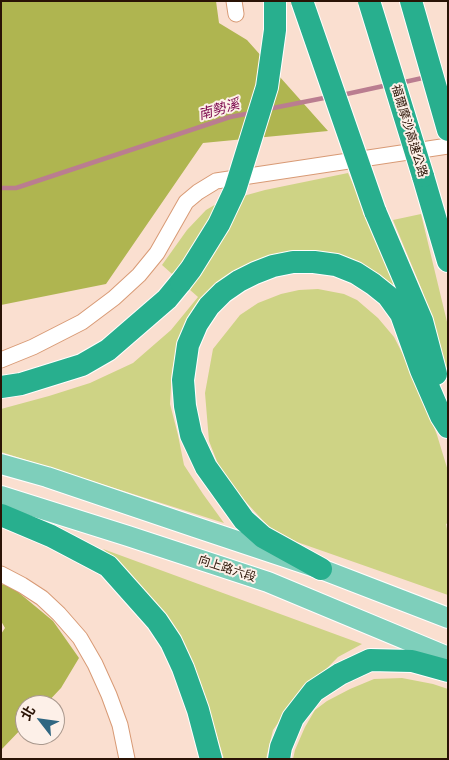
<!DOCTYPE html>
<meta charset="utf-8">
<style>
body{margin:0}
#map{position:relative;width:449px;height:760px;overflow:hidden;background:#fadfd0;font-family:Arial,"Noto Sans TC",sans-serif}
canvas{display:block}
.frame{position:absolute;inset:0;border:2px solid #2a1305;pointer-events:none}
.north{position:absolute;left:15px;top:695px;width:50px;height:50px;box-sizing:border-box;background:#fdf0e8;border:1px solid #a9988d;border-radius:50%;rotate:300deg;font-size:14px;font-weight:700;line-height:20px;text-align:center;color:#2a1305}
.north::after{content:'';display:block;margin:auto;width:18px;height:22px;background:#306782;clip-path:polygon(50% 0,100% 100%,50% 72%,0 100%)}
</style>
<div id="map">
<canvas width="449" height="760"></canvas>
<div class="frame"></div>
<div class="north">北</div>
</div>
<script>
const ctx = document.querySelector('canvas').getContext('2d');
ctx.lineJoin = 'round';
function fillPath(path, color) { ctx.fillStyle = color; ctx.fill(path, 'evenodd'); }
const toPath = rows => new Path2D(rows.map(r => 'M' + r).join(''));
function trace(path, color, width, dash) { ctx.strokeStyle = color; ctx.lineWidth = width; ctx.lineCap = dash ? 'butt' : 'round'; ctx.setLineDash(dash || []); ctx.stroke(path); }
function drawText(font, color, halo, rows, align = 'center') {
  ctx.font = font + ' Arial,"Noto Sans TC",sans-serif'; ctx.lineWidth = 4; ctx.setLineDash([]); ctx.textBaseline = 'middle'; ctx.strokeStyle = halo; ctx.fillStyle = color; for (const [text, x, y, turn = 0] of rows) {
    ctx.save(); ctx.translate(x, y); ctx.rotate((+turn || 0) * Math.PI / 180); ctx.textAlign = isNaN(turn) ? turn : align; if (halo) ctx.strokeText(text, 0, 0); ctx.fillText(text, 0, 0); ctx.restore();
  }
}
fillPath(toPath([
 [348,173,411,314,372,276,264,258,177,346,172,371,170,404,178,435,184,465,203,494,224,523,1,452,1,409,49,396,90,383,133,363,171,330,198,297,162,265,187,230,206,210,218,203,265,190],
 [421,214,448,326,448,374,422,290,393,220],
 [318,289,344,294,357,300,378,318,394,337,417,382,437,435,448,471,448,523,446,524,448,534,448,595,297,542,268,526,234,489,218,464,209,441,205,393,213,349,240,315,258,303,281,294,299,290],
 [103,549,362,644,338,657,291,705,273,730,266,759,224,759,200,680,178,636,152,600,129,572],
 [402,678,433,684,448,689,448,759,293,759,295,750,305,727,315,710,327,701,350,689,374,679]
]), '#ced385');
fillPath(toPath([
 [1,1,216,1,219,23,247,40,328,131,203,143,106,284,1,305],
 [1,584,12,587,53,621,79,658,61,688,45,705,25,705,25,725,1,750,1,634,5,628,1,621]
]), '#afb550');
trace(toPath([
 [400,83,427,77],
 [342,95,388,85],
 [268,109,329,97],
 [1,188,16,188,230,117,251,113]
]), '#ba7d90', 4.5);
const minor = toPath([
 [234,1,236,14],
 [1,360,33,347,82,322,114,298,139,275,157,253,186,202,198,192,216,181,448,146],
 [1,574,22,585,42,598,59,614,80,638,95,664,109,695,120,725,127,759]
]);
const major = toPath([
 [1,464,47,477,195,527,321,569,448,618],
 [1,496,128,536,268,582,448,657]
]);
const highway = toPath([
 [411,1,448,130],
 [423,176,448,261],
 [375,211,422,321,436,374],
 [1,387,21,384,82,365,108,350,167,299,181,282],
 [1,515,51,536,108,566,157,621,171,642,183,668,198,710,211,759],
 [321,569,263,537,244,520,206,467,191,435,185,406,183,380,188,345,197,324,209,306,223,292,239,281,255,273,273,266,293,262,314,262,336,265,356,273,373,284,388,296,401,314,421,370,441,416,448,427],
 [279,759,281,747,293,718,314,691,340,674,370,660,412,661,448,671]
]);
trace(minor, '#d89a75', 17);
trace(major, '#fff', 22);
trace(highway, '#fff', 24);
trace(minor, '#fff', 15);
trace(major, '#7ecfbb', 20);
trace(highway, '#28af8e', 22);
const highwayBridge = toPath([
 [302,1,375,211],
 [369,1,423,176],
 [181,282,191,269,219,224,235,190,267,87,275,30,275,1]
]);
trace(highwayBridge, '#fff', 24, []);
trace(highwayBridge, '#28af8e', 22);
drawText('12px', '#2a1305', '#fdf0e8', [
 ["福爾摩沙高速公路",409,131,73],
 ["向上路六段",227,569,18]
]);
drawText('italic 14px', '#7d094e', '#fdf0e8', [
 ["南勢溪",219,110,-16]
]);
</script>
